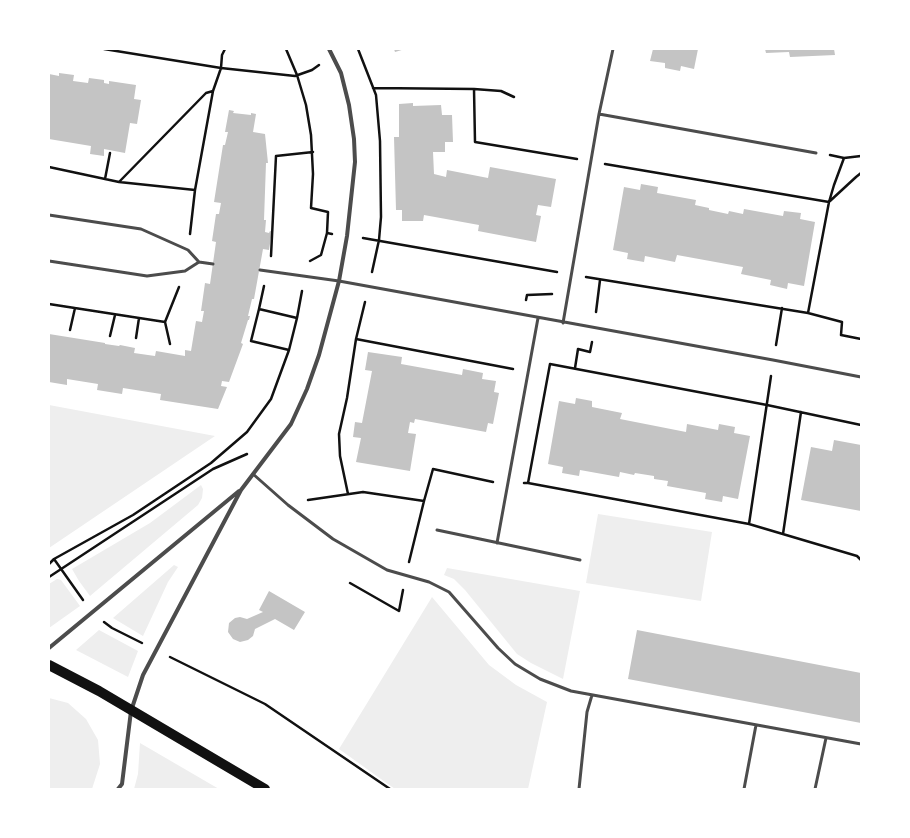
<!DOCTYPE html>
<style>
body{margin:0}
#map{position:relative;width:910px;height:838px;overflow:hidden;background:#fff;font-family:"Source Sans 3",sans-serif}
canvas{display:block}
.frame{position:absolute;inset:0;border:50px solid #fff;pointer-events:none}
</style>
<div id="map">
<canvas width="910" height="838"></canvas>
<div class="frame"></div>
</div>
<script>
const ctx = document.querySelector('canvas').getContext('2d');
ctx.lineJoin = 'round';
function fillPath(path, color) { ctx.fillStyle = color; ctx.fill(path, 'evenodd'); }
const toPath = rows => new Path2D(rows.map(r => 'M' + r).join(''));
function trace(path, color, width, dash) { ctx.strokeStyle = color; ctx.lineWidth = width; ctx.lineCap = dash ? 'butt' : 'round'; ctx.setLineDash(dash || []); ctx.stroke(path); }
fillPath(toPath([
 [49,405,215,436,49,548],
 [201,485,203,489,202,498,198,505,90,596,79,581,72,569,150,523],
 [598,514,712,532,701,601,586,583],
 [174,565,178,567,168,582,143,636,113,618],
 [447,568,580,591,563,679,531,663,517,654,465,590,454,579,444,575],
 [57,579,61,580,80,606,49,628,49,584],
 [432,597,489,665,516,685,547,702,528,789,395,789,339,749],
 [99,630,138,651,128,677,76,650],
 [49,698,68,703,86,719,98,740,100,764,92,789,49,789],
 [140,743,219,789,134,789,138,774]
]), '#eee');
fillPath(toPath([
 [394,49,405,49,395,52],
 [653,49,698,49,694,69,681,66,680,71,665,68,665,63,650,61],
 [765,49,834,49,835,55,790,57,789,52,766,53],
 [59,73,74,75,73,81,88,83,89,78,104,80,104,83,109,84,109,81,136,85,134,99,141,100,137,124,130,123,125,153,104,149,104,156,90,154,91,146,49,139,49,74,59,76],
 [413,103,413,106,441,105,442,115,452,115,453,142,445,142,445,152,433,152,434,174,446,177,447,170,488,178,490,167,556,179,551,207,538,205,536,215,541,216,536,242,478,231,479,225,424,215,423,221,402,221,402,210,396,210,394,137,399,137,399,104],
 [229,110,234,111,233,113,251,115,251,113,256,114,253,132,265,134,268,163,266,163,264,220,266,220,265,232,269,233,270,231,272,231,269,250,263,249,254,299,252,299,248,316,250,316,249,320,248,320,241,343,243,344,229,382,222,381,221,386,227,387,218,409,160,400,161,394,123,388,122,394,97,390,98,384,67,379,67,385,49,382,49,334,105,343,105,344,119,346,120,345,135,348,134,353,155,356,156,351,185,356,185,350,191,351,196,321,202,322,204,311,201,311,205,283,210,284,216,242,212,241,216,214,219,214,221,203,214,202,223,145,225,145,228,132,225,132],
 [641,184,658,187,657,193,696,200,695,205,709,208,709,210,728,214,729,211,743,214,744,209,783,216,784,211,801,213,800,219,815,222,804,286,788,283,787,289,770,285,771,280,741,274,743,267,677,255,675,262,645,256,644,262,627,259,628,253,613,250,624,187,640,190],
 [368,352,402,357,401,364,462,375,463,369,483,373,482,379,496,381,494,392,499,393,493,424,488,423,486,432,415,419,414,423,410,422,408,433,416,434,410,471,356,462,361,438,353,437,355,422,362,423,372,371,365,370],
 [576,398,592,401,592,407,622,413,620,419,686,432,687,424,718,430,719,424,735,427,734,433,750,436,738,499,723,496,722,502,705,499,706,493,667,486,668,481,654,479,654,476,635,473,634,475,620,472,619,477,580,470,579,476,562,473,563,467,548,464,559,401,575,404],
 [834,440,861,445,861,511,801,500,811,447,832,451],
 [269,591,305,612,294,630,275,619,255,629,253,636,248,640,240,642,233,639,228,632,229,623,235,618,240,617,247,619,263,612,259,610],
 [637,630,861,673,861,723,628,679]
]), '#c4c4c4');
trace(toPath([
 [104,49,221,68,295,76,312,70,319,65],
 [286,49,297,75,306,105,311,135,313,174,311,208,328,212,327,233],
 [358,49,376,95,380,141,381,217,379,240,372,272],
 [373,88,474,89],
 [514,97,501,91,474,89,475,142,577,159],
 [830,155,844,158,861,156],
 [49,167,119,182,195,190],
 [105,179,110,153],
 [119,182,206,93,213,91,221,68,222,55,225,49],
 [830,201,856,177,861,173],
 [829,202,834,185,844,158],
 [190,234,195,190,213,91],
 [363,238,557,272],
 [271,256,276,156,313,152],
 [310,261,321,255,327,233,332,234],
 [586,277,808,313,829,202,605,164],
 [526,300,527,295,552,294],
 [365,302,356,339,513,369],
 [49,304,165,322],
 [259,309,264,286],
 [596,312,600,280],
 [808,313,842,322,841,335,861,339],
 [70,330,75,308],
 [110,336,115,315],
 [136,338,139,318],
 [170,344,165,322,179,287],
 [776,345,782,308],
 [289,350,251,341,259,309,297,318],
 [575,368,578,349,590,352,592,342],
 [524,483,528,483,749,524,857,556,861,560],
 [528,483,550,364,767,405,861,425],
 [348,494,340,456,339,434,347,398,356,339],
 [308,500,363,492,424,501,409,562],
 [424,501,433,469,493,482],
 [749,524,771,376],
 [783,534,801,412],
 [54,559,83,600],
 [49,564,54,559,133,515,211,463,247,432,271,399,289,350,297,318,302,291],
 [49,577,213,469,247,454],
 [350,583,399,611,403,590],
 [104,622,112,628,142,643],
 [170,657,265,704,390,789]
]), '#111', 2.5);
trace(toPath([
 [599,114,816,153],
 [49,215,141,229,188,250,199,262],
 [49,261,147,276,185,271,199,262,213,264],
 [260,270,339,281,773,360,861,377],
 [563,323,599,114,613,49],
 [253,474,288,505,333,539,387,570,429,582,449,592,498,648,515,664,540,679,571,691,861,744],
 [437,530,580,560],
 [497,543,538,318],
 [579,789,587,712,592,695],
 [744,789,756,725],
 [815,789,826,738]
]), '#4c4c4c', 3);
trace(toPath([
 [49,648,239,491],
 [118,789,122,784,131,711,143,675,241,490,291,424,307,389,319,355,339,281,347,236,355,162,354,139,349,105,341,73,329,49]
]), '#4c4c4c', 4);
trace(toPath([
 [49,665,99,691,265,789]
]), '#111', 10);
</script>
